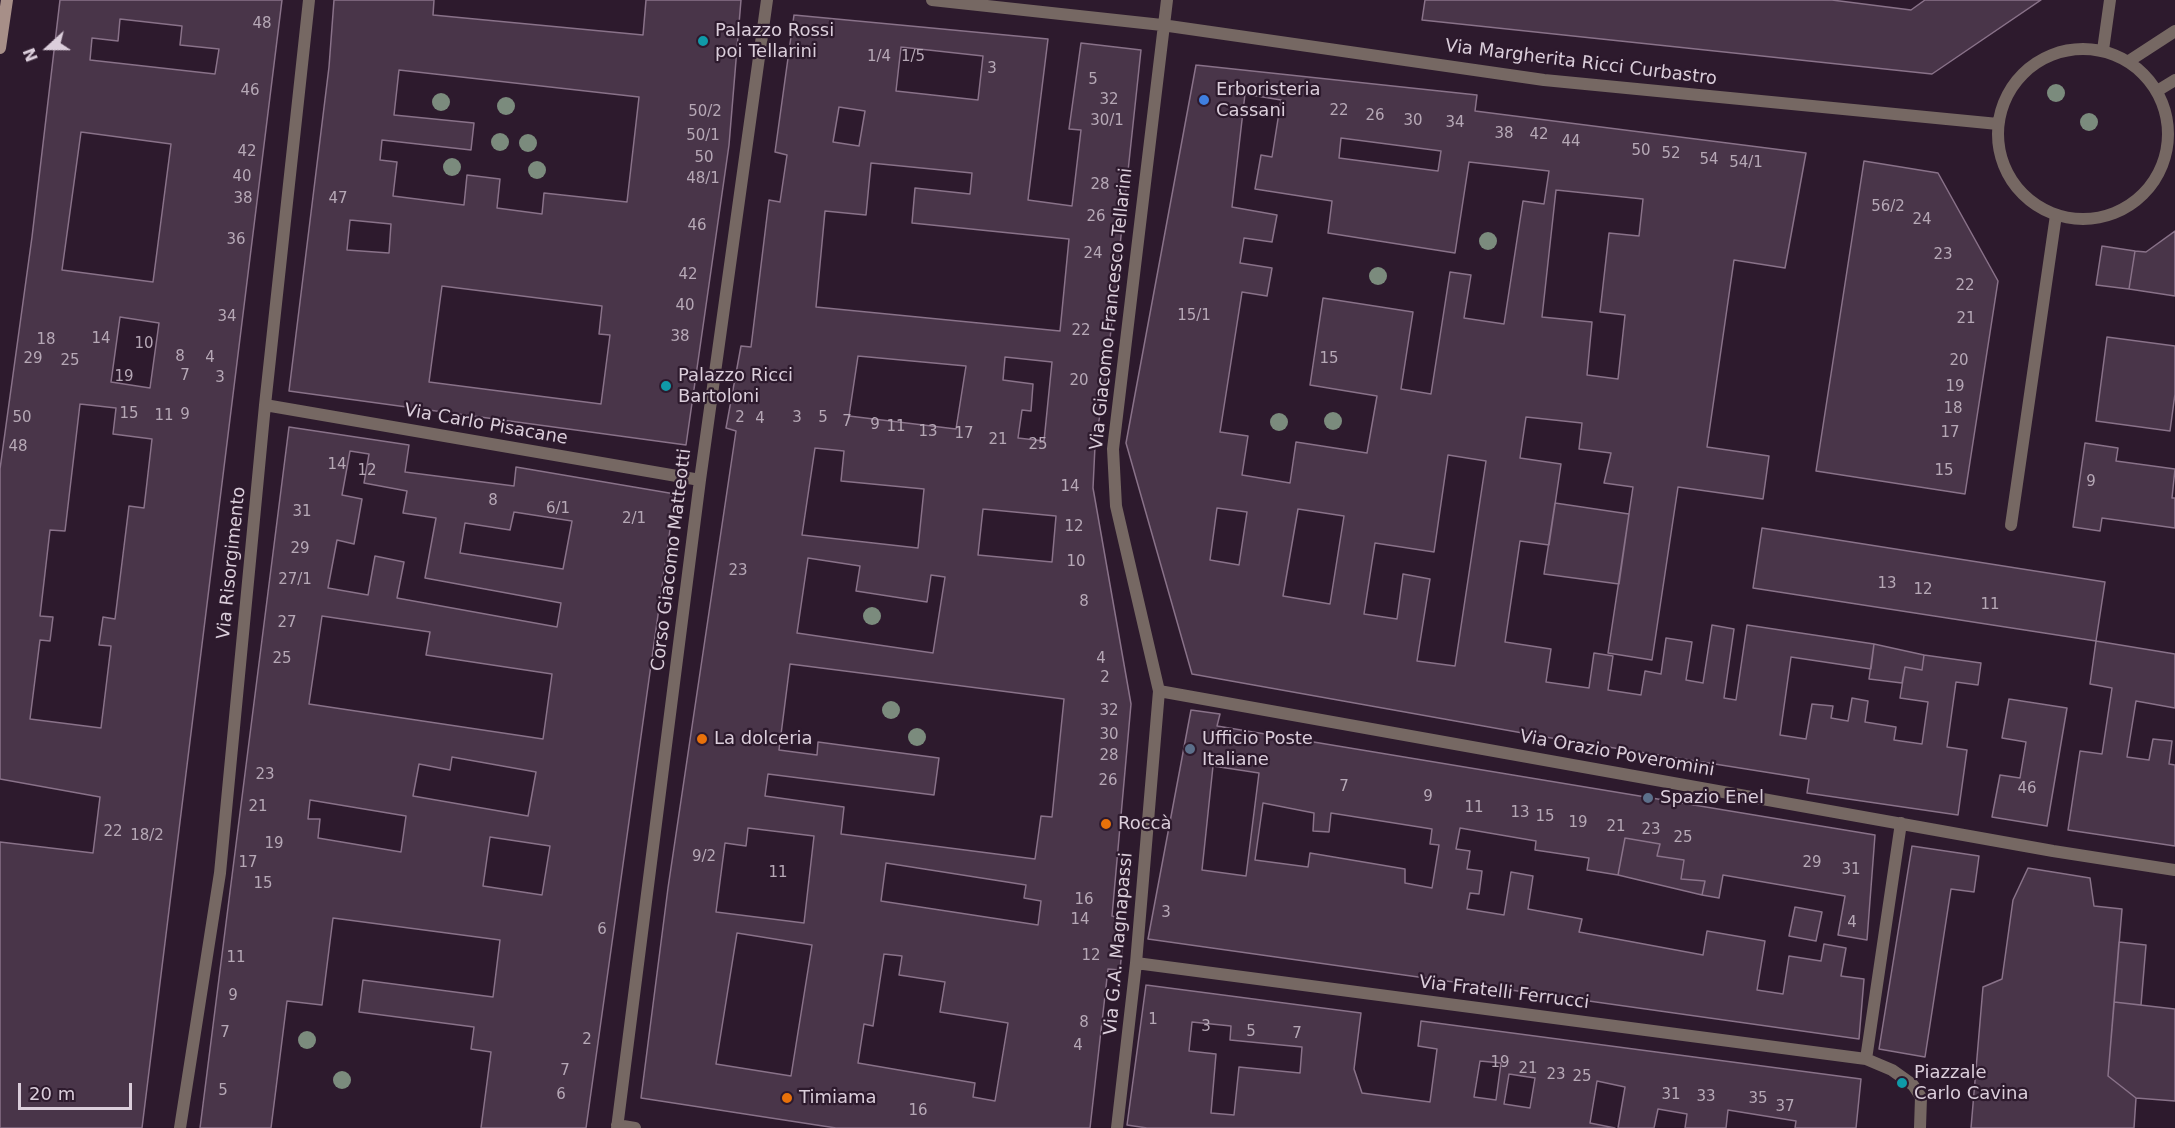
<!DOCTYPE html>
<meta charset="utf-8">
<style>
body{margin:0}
#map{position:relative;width:2175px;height:1128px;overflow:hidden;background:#2d1a2d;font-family:"DejaVu Sans",sans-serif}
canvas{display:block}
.north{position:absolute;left:18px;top:18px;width:60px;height:60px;-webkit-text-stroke:4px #2d1a2d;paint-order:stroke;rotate:249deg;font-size:16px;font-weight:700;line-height:24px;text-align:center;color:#dbcedb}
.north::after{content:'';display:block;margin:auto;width:21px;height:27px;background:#dbcedb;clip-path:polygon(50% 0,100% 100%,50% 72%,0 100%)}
.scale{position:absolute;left:18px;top:1083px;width:114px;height:27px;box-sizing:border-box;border:3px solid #dbcedb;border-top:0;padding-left:8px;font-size:18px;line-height:21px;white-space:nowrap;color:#dbcedb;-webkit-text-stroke:4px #2d1a2d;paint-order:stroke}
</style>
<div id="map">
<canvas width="2175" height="1128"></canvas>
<div class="north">N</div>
<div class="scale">20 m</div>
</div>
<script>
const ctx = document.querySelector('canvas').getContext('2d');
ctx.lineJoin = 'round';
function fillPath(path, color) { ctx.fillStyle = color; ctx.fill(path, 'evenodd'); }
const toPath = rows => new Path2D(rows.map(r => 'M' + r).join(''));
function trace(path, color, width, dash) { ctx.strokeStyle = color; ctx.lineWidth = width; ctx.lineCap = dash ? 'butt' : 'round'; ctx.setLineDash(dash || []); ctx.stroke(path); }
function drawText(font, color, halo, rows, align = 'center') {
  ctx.font = font + ' "DejaVu Sans",sans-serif'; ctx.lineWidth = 4.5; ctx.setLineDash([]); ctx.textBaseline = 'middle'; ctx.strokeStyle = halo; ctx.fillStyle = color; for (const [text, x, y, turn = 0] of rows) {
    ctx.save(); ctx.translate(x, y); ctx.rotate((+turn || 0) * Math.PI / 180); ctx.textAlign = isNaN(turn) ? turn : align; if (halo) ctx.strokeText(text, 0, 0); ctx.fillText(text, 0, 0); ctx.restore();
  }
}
const building = toPath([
 [60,0,282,0,142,1128,0,1128,0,842,93,853,100,797,0,779,0,469,32,237,60,0],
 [120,19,182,26,180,45,219,49,215,74,90,60,92,38,118,41,120,19],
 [81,132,171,144,153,282,62,270,81,132],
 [120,317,159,323,150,388,111,382,120,317],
 [80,404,116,408,113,434,152,439,144,508,129,506,115,619,103,617,99,645,111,646,101,728,30,719,40,640,50,641,53,617,40,616,50,530,65,531,80,404],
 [334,0,434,0,433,15,643,35,646,0,741,0,729,145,686,445,289,391,329,67,334,0],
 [399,70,639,97,627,202,544,193,542,214,497,208,500,179,467,175,464,205,393,196,397,162,380,160,382,140,471,150,474,123,394,115,399,70],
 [350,220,391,224,389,253,347,250,350,220],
 [442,286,602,306,599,334,610,335,601,404,429,382,442,286],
 [1425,0,1832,0,1911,10,1925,0,2041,0,1932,74,1422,20,1425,0],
 [794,15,1048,39,1028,200,1072,206,1081,130,1069,129,1081,43,1141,50,1106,376,1095,446,1093,488,1131,704,1112,916,1125,920,1120,970,1108,969,1090,1128,836,1128,641,1098,668,888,736,431,726,428,741,346,751,347,769,200,780,202,787,155,775,152,794,15],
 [901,47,983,56,978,100,896,91,901,47],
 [839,107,865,111,859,146,833,142,839,107],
 [871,163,972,173,970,194,915,188,912,223,1069,239,1060,331,816,307,825,211,866,215,871,163],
 [858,356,966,366,956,429,849,416,858,356],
 [1005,357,1052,362,1044,441,1018,438,1022,410,1031,411,1033,384,1003,380,1005,357],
 [815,448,844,451,841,481,924,489,918,548,802,535,815,448],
 [983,509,1056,516,1052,562,978,555,983,509],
 [808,558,860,566,856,591,927,602,931,575,945,577,933,653,797,633,808,558],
 [790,664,1064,699,1052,817,1041,816,1035,859,841,834,844,807,765,796,768,774,934,795,939,758,818,742,817,755,779,750,790,664],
 [748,828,814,836,804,923,716,912,725,843,746,846,748,828],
 [886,863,1026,885,1024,898,1041,901,1038,925,881,901,886,863],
 [737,933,812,945,791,1076,716,1064,737,933],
 [884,954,902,956,899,975,945,982,940,1012,1008,1023,995,1101,973,1097,975,1083,858,1063,864,1024,873,1026,884,954],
 [1196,65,1477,95,1475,111,1806,153,1785,268,1734,260,1707,447,1769,456,1763,499,1678,487,1652,660,1608,653,1633,487,1604,483,1611,453,1579,449,1582,423,1526,417,1520,458,1561,464,1549,545,1520,541,1505,642,1551,649,1546,682,1589,688,1594,653,1613,656,1608,690,1641,695,1645,671,1661,674,1666,638,1692,642,1686,680,1703,683,1712,625,1734,629,1724,698,1736,700,1747,625,1874,644,1871,669,1791,657,1780,735,1806,739,1812,704,1833,706,1831,718,1848,721,1852,698,1868,701,1865,722,1896,727,1894,740,1922,744,1928,702,1900,698,1905,667,1922,670,1924,655,1981,663,1978,685,1956,682,1947,747,1967,750,1958,815,1807,793,1809,779,1545,737,1192,674,1126,443,1196,65],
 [1245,94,1281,100,1272,157,1261,155,1255,189,1332,201,1328,233,1455,253,1469,162,1549,171,1544,204,1523,201,1504,324,1464,318,1471,275,1450,272,1431,394,1401,389,1413,312,1323,298,1310,385,1377,396,1367,453,1296,442,1290,483,1242,475,1248,436,1220,432,1242,292,1267,296,1272,268,1240,263,1244,238,1272,242,1277,215,1232,207,1245,94],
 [1341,138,1441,151,1438,171,1339,158,1341,138],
 [1556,190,1643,199,1639,236,1609,233,1600,312,1625,315,1618,379,1587,375,1592,322,1542,317,1556,190],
 [1448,455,1486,461,1455,666,1417,661,1430,579,1403,574,1397,619,1364,614,1375,543,1434,552,1448,455],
 [1217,508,1247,512,1239,565,1210,560,1217,508],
 [1298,509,1344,516,1330,604,1283,596,1298,509],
 [1864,161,1938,173,1998,281,1965,494,1816,471,1864,161],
 [2175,231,2175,296,2129,289,2135,251,2146,252,2175,231],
 [2102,246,2135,251,2129,289,2096,285,2102,246],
 [2107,337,2175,346,2175,394,2170,431,2096,421,2107,337],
 [289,427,409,445,405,472,514,486,516,467,675,494,586,1128,481,1128,491,1052,471,1049,474,1027,359,1012,363,980,493,997,500,940,333,918,322,1005,287,1001,271,1128,200,1128,289,427],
 [350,451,369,454,364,483,407,491,403,513,436,518,425,578,561,603,557,627,397,598,404,562,375,556,368,595,328,588,337,540,354,544,362,499,342,495,350,451],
 [514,512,572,521,563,569,460,553,465,523,510,530,514,512],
 [322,616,430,632,426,655,552,674,543,739,309,704,322,616],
 [452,757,536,772,528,816,413,796,419,764,450,770,452,757],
 [310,800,406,816,401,852,318,838,320,819,308,819,310,800],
 [490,837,550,846,542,895,483,886,490,837],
 [2085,443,2118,448,2116,461,2175,469,2172,498,2175,498,2175,528,2102,518,2100,531,2073,527,2085,443],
 [1555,503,1629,514,1619,584,1544,574,1555,503],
 [1762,528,2105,582,2096,641,1753,588,1762,528],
 [2096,641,2175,654,2175,708,2136,701,2127,757,2149,760,2153,739,2172,741,2169,764,2175,765,2175,846,2068,830,2080,751,2102,754,2112,688,2090,684,2096,641],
 [1874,644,1924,655,1922,670,1905,667,1902,683,1869,679,1874,644],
 [2009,699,2067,708,2047,826,1992,817,2000,775,2020,778,2026,742,2002,738,2009,699],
 [1191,710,1220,714,1217,726,1875,835,1867,940,1838,935,1845,896,1723,875,1719,898,1702,895,1705,881,1681,879,1684,860,1657,856,1660,844,1625,838,1618,875,1587,870,1589,858,1535,850,1536,841,1460,828,1456,849,1470,851,1467,869,1482,871,1479,894,1470,893,1467,909,1504,915,1511,872,1533,876,1528,909,1582,919,1579,932,1703,955,1707,931,1765,941,1757,990,1783,994,1789,956,1821,961,1824,944,1846,948,1841,976,1864,979,1859,1039,1148,939,1191,710],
 [1213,766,1259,773,1246,876,1202,870,1213,766],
 [1263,803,1314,813,1313,831,1329,832,1331,813,1432,829,1430,844,1439,845,1432,888,1405,883,1405,869,1310,853,1308,867,1255,860,1263,803],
 [1625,838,1660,844,1657,856,1684,860,1681,879,1705,881,1702,895,1618,875,1625,838],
 [1912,846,1979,856,1974,892,1951,889,1925,1057,1879,1049,1912,846],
 [2028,868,2090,878,2094,906,2122,909,2108,1076,2136,1098,2134,1128,1971,1128,1983,987,2002,979,2013,900,2028,868],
 [1795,907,1822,912,1816,941,1789,936,1795,907],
 [2119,942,2146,945,2141,1005,2114,1002,2119,942],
 [1146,985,1361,1013,1354,1069,1362,1093,1430,1102,1437,1049,1418,1046,1421,1021,1861,1079,1856,1128,1795,1128,1796,1121,1728,1110,1726,1128,1685,1128,1687,1114,1658,1109,1654,1128,1618,1128,1625,1087,1597,1081,1590,1123,1615,1128,1147,1128,1127,1125,1146,985],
 [1192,1022,1231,1026,1230,1040,1302,1047,1300,1073,1239,1067,1234,1115,1211,1113,1216,1054,1189,1051,1192,1022],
 [1480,1061,1501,1063,1496,1100,1474,1097,1480,1061],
 [1509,1074,1535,1078,1530,1108,1504,1104,1509,1074],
 [2114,1002,2175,1009,2175,1101,2136,1098,2108,1076,2114,1002]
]);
fillPath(building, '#493549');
trace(building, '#897289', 1.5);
trace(toPath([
 [2011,525,2056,215]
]), '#766863', 12);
trace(toPath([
 [932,0,1162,25,1544,80,1998,124],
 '1998 134a85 85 0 1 1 170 0a85 85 0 1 1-170 0Z',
 [2103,50,2110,0],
 [2129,61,2175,31],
 [2157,91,2175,80],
 [265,405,700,480],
 [1159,691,2053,851,2175,870],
 [1136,963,1866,1059,1892,1070,1913,1085,1921,1097,1920,1128],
 [1866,1059,1901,823],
 [617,1125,635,1128],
 [180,1128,220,873,265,405,309,0],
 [617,1128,700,480,767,0],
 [1117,1128,1136,963,1159,691,1116,506,1113,449,1167,0]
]), '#766863', 12);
trace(toPath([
 [0,48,7,0]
]), '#a78f88', 12);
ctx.fillStyle = '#7b8b7d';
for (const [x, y] of [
 [2056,93],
 [441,102],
 [506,106],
 [2089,122],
 [500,142],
 [528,143],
 [452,167],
 [537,170],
 [1488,241],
 [1378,276],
 [1333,421],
 [1279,422],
 [872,616],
 [891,710],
 [917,737],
 [307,1040],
 [342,1080]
]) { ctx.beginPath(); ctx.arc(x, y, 9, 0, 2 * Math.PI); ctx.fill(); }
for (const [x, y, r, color] of [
 [703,41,6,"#0f9aa8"],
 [1204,100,6,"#3f7fe0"],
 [666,386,6,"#0f9aa8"],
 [702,739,6,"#e8710a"],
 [1190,749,6,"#5c6f8a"],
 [1648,798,6,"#5c6f8a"],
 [1106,824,6,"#e8710a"],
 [1902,1083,6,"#0f9aa8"],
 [787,1098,6,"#e8710a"]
]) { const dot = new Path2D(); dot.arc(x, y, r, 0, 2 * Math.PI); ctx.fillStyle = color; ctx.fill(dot); trace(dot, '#2d1a2d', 2); }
drawText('15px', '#b6a8b6', null, [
 ["48",262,24],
 ["1/4",879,57],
 ["1/5",913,57],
 ["3",992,69],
 ["5",1093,80],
 ["46",250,91],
 ["32",1109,100],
 ["22",1339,111],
 ["50/2",705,112],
 ["26",1375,116],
 ["30/1",1107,121],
 ["30",1413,121],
 ["34",1455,123],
 ["38",1504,134],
 ["42",1539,135],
 ["50/1",703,136],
 ["44",1571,142],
 ["50",1641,151],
 ["42",247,152],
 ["52",1671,154],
 ["50",704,158],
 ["54",1709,160],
 ["54/1",1746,163],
 ["40",242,177],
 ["48/1",703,179],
 ["28",1100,185],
 ["38",243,199],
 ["47",338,199],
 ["56/2",1888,207],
 ["26",1096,217],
 ["24",1922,220],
 ["46",697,226],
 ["36",236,240],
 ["24",1093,254],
 ["23",1943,255],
 ["42",688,275],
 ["22",1965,286],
 ["40",685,306],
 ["15/1",1194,316],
 ["34",227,317],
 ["21",1966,319],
 ["22",1081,331],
 ["38",680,337],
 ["14",101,339],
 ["18",46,340],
 ["10",144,344],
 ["8",180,357],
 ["4",210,358],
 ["29",33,359],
 ["15",1329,359],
 ["25",70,361],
 ["20",1959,361],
 ["7",185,376],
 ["19",124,377],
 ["3",220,378],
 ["20",1079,381],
 ["19",1955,387],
 ["18",1953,409],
 ["15",129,414],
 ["9",185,415],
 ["11",164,416],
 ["50",22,418],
 ["2",740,418],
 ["3",797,418],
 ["5",823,418],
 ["4",760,419],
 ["7",847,422],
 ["9",875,425],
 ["11",896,427],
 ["13",928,432],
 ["17",1950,433],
 ["17",964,434],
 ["21",998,440],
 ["25",1038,445],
 ["48",18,447],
 ["14",337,465],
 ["12",367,471],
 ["15",1944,471],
 ["9",2091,482],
 ["14",1070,487],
 ["8",493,501],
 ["6/1",558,509],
 ["31",302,512],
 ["2/1",634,519],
 ["12",1074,527],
 ["29",300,549],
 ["10",1076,562],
 ["23",738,571],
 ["27/1",295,580],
 ["13",1887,584],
 ["12",1923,590],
 ["8",1084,602],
 ["11",1990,605],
 ["27",287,623],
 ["25",282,659],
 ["4",1101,659],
 ["2",1105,678],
 ["32",1109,711],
 ["30",1109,735],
 ["28",1109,756],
 ["23",265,775],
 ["26",1108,781],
 ["7",1344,787],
 ["46",2027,789],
 ["9",1428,797],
 ["21",258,807],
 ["11",1474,808],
 ["13",1520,813],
 ["15",1545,817],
 ["19",1578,823],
 ["21",1616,827],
 ["23",1651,830],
 ["22",113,832],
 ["18/2",147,836],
 ["25",1683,838],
 ["19",274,844],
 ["9/2",704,857],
 ["17",248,863],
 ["29",1812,863],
 ["31",1851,870],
 ["11",778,873],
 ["15",263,884],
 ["16",1084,900],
 ["3",1166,913],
 ["14",1080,920],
 ["4",1852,923],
 ["6",602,930],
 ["12",1091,956],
 ["11",236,958],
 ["9",233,996],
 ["1",1153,1020],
 ["8",1084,1023],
 ["3",1206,1027],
 ["5",1251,1032],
 ["7",225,1033],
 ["7",1297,1034],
 ["2",587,1040],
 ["4",1078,1046],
 ["19",1500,1063],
 ["21",1528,1069],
 ["7",565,1071],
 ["23",1556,1075],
 ["25",1582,1077],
 ["5",223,1091],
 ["6",561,1095],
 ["31",1671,1095],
 ["33",1706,1097],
 ["35",1758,1099],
 ["37",1785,1107],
 ["16",918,1111]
]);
drawText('18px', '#dbcedb', '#2d1a2d', [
 ["Palazzo Rossi",715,31],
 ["poi Tellarini",715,52],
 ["Erboristeria",1216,90],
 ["Cassani",1216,111],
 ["Palazzo Ricci",678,376],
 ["Bartoloni",678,397],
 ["La dolceria",714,739],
 ["Ufficio Poste",1202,739],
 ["Italiane",1202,760],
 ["Spazio Enel",1660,798],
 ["Roccà",1118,824],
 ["Piazzale",1914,1073],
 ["Carlo Cavina",1914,1094],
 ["Timiama",799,1098]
], 'left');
drawText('18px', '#dbcedb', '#2d1a2d', [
 ["Via Margherita Ricci Curbastro",1581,63,7],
 ["Via Giacomo Francesco Tellarini",1112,309,-84],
 ["Via Carlo Pisacane",486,425,10],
 ["Corso Giacomo Matteotti",672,560,-83],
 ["Via Risorgimento",232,563,-84],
 ["Via Orazio Poveromini",1617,754,10],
 ["Via G.A. Magnapassi",1119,944,-85],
 ["Via Fratelli Ferrucci",1504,993,7]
]);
</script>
